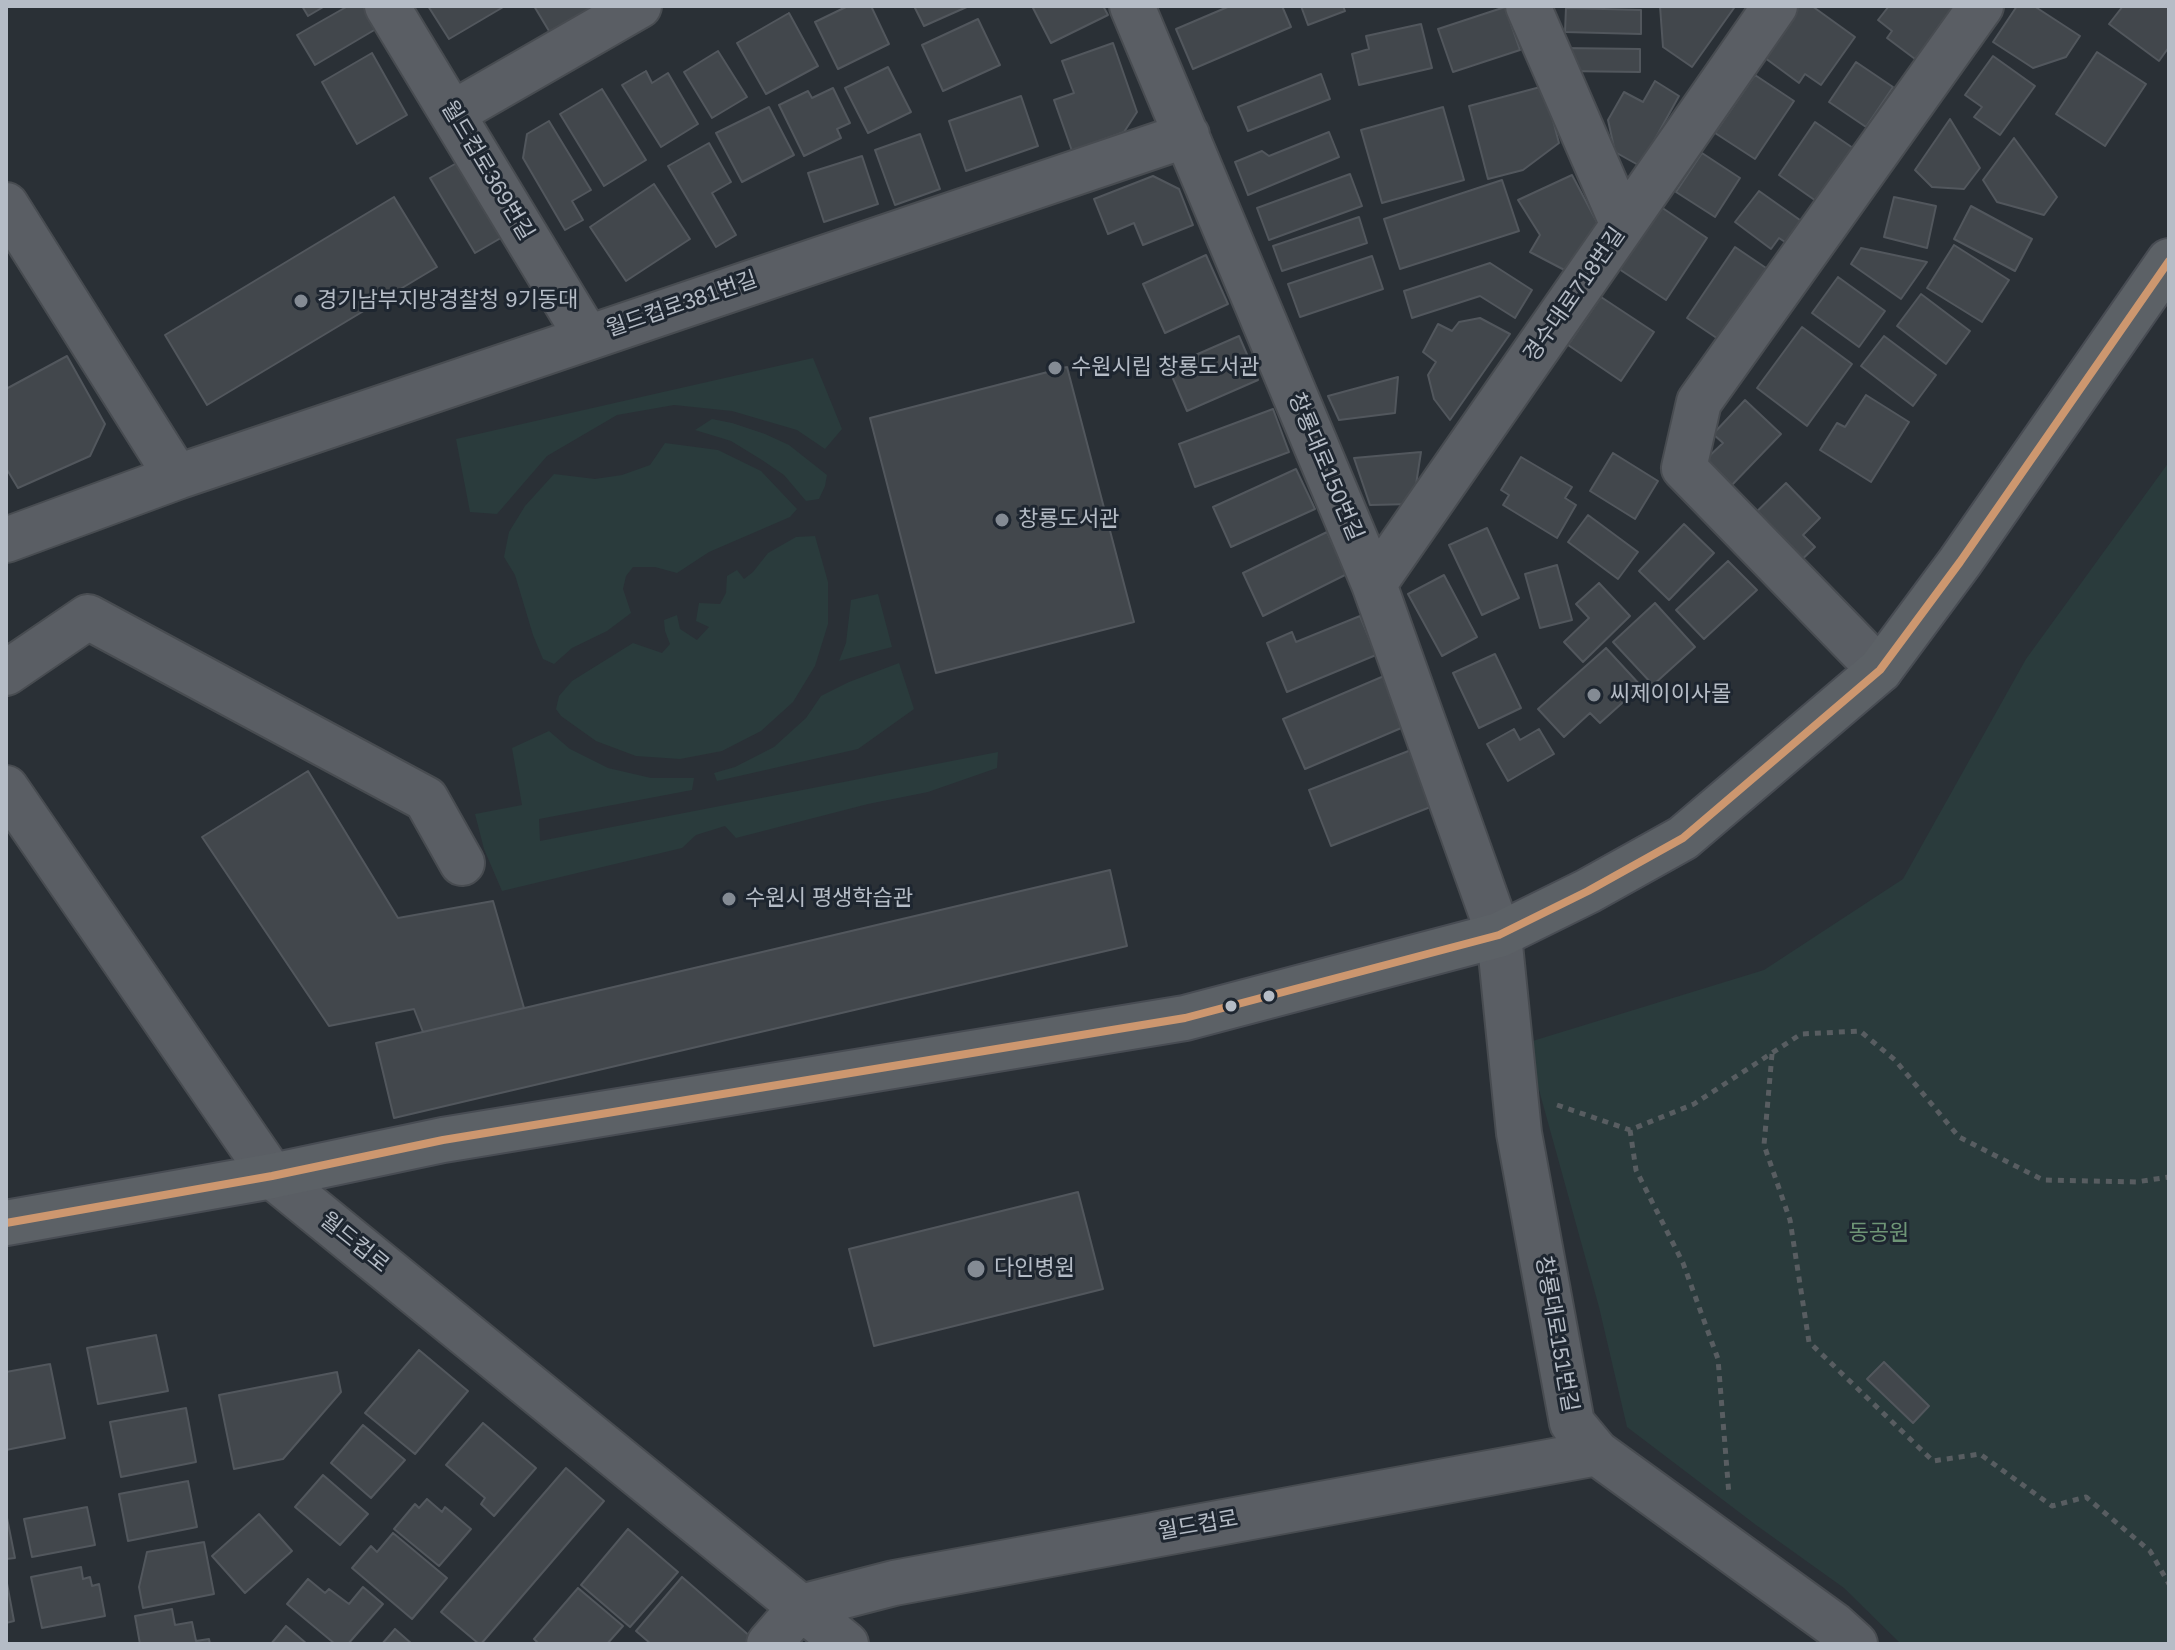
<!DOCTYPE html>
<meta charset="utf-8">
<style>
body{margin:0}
#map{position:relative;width:2175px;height:1650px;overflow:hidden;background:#2a3036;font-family:Helvetica,sans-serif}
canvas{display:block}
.frame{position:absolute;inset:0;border:8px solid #b5bcc6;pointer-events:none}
</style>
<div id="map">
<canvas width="2175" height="1650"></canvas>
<div class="frame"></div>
</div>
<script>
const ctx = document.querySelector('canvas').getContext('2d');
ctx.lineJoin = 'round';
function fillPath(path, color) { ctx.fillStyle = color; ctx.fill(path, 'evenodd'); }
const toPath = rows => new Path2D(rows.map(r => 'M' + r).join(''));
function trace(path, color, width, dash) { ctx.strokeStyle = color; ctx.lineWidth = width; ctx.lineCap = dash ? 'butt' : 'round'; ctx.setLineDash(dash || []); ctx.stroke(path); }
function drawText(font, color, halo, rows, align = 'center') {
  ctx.font = font + ' Helvetica,"Noto Sans KR",sans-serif'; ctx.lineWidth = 6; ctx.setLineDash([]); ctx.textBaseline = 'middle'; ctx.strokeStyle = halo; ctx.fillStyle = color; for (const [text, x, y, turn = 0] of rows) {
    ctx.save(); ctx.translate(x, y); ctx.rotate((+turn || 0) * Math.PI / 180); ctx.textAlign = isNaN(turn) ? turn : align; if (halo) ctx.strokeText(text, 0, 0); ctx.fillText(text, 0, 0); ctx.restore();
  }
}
fillPath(toPath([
 [813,358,842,429,825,449,797,430,732,411,674,405,617,415,547,456,497,514,470,512,456,439],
 [712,419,732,423,765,434,789,445,827,475,825,486,819,499,806,501,784,475,762,460,731,441,695,430],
 [665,443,718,450,761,471,797,509,790,517,709,552,677,573,655,567,633,567,626,576,623,589,631,613,607,631,572,648,554,664,543,659,533,635,515,575,504,557,509,532,525,506,554,474,595,479,622,475,650,465],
 [2169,462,2169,1644,1901,1644,1844,1588,1756,1525,1627,1427,1599,1307,1526,1043,1764,970,1903,879,2026,659],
 [815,536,828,582,828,624,815,666,793,702,761,731,722,751,680,759,636,756,596,741,561,716,556,709,559,696,572,681,633,643,662,653,670,644,665,631,664,620,677,615,680,629,697,640,709,627,696,621,699,603,720,604,726,593,727,576,737,570,744,579,753,572,768,553,796,537],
 [878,594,892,647,839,661,846,643,851,600],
 [899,663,914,709,858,749,717,781,714,773,735,767,774,747,806,718,821,696,849,682],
 [549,731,570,749,608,768,651,778,694,778,692,790,539,819,540,841,998,752,997,768,928,792,868,804,736,838,725,826,696,835,682,848,502,891,484,849,475,814,522,805,512,748]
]), '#2a3b3c');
const building = toPath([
 [302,6,325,6,308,16,302,6],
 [348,6,363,6,376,29,315,65,297,35,348,6],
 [428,6,505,6,449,39,428,6],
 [534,6,595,6,596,8,552,36,534,6],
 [848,6,871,6,889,44,838,69,815,22,848,6],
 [914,6,969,6,924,26,914,6],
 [1032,6,1103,6,1108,15,1051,43,1032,6],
 [1230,6,1282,6,1291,27,1193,69,1176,29,1230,6],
 [1301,6,1343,6,1345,11,1308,25,1301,6],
 [1660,6,1731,6,1734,8,1692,67,1663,47,1660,6],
 [1797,6,1812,6,1855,37,1821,85,1805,74,1799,83,1761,55,1797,6],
 [1889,6,1956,6,1915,59,1887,38,1892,31,1878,20,1889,6],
 [2017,6,2034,6,2080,36,2066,57,2033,68,1993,42,2017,6],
 [2123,6,2169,6,2169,47,2159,61,2109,24,2123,6],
 [1505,7,1520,50,1453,72,1438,29,1505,7],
 [1566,8,1641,10,1641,34,1565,32,1566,8],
 [789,13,818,66,766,94,737,43,789,13],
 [978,19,1000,65,943,91,922,45,978,19],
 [1421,24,1432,68,1359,85,1352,54,1369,49,1366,36,1421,24],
 [1113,43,1137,112,1124,132,1072,151,1054,100,1074,93,1062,61,1113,43],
 [1562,48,1640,49,1640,72,1562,71,1562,48],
 [718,51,747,97,712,118,684,72,718,51],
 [2097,52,2146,84,2105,146,2056,114,2097,52],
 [372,53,407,115,357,144,322,82,372,53],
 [1993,56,2035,86,2000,135,1974,117,1982,107,1965,95,1993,56],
 [1856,62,1893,87,1866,127,1829,102,1856,62],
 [888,67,911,112,868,133,845,88,888,67],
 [646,71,652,83,668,73,698,124,661,147,622,85,646,71],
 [1321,74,1330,99,1248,131,1238,107,1321,74],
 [1755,75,1794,101,1755,159,1715,133,1755,75],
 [1655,81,1679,96,1640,166,1615,152,1608,120,1624,92,1643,102,1655,81],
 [1544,86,1559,143,1523,170,1488,179,1469,106,1544,86],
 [833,88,850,123,837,129,841,138,804,156,779,105,808,91,812,98,833,88],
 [602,89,646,160,604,186,560,114,602,89],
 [1021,96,1038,146,966,171,949,121,1021,96],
 [769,107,794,155,742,182,716,133,769,107],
 [1443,107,1464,180,1382,203,1361,130,1443,107],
 [1950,119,1980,168,1964,189,1932,187,1915,170,1950,119],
 [549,121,591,190,572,201,583,220,565,230,523,158,527,134,549,121],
 [1815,122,1853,148,1816,201,1779,175,1815,122],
 [1329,132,1339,157,1248,195,1235,162,1262,151,1269,156,1329,132],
 [920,134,940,189,895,205,875,150,920,134],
 [2014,138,2057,197,2044,215,1997,202,1983,180,2014,138],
 [709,143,731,182,712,193,736,235,716,247,668,166,709,143],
 [1702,153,1740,178,1715,217,1676,192,1702,153],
 [862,156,878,204,824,222,808,173,862,156],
 [462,160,506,235,475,253,430,178,462,160],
 [1350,174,1362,206,1269,240,1257,208,1350,174],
 [1572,175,1600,228,1574,275,1530,252,1540,235,1518,200,1572,175],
 [1153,176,1179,189,1193,225,1143,245,1134,223,1108,234,1094,199,1153,176],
 [1502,180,1519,231,1400,269,1384,219,1502,180],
 [654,184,690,239,626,281,590,227,654,184],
 [1759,191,1807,225,1791,246,1779,238,1771,249,1735,222,1759,191],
 [394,197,437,267,207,405,165,335,394,197],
 [1894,197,1936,206,1927,248,1884,237,1894,197],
 [1971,206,2032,239,2015,271,1954,239,1971,206],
 [1661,207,1707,238,1666,300,1619,269,1661,207],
 [1359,217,1367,243,1282,271,1273,246,1359,217],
 [1954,245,2009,280,1982,322,1927,288,1954,245],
 [1735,247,1772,272,1724,343,1687,318,1735,247],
 [1861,248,1927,262,1901,299,1851,264,1861,248],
 [1206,255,1228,304,1165,333,1143,284,1206,255],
 [1372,256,1383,289,1300,317,1288,284,1372,256],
 [1490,263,1532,290,1515,318,1480,296,1412,318,1404,291,1490,263],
 [1838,277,1885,311,1859,347,1812,313,1838,277],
 [1921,294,1970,331,1946,364,1897,326,1921,294],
 [1601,297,1654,332,1621,381,1568,345,1601,297],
 [1480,318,1510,334,1450,420,1434,399,1428,375,1436,362,1423,352,1438,324,1452,331,1459,322,1480,318],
 [1802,327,1852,364,1807,426,1757,388,1802,327],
 [1239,336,1258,380,1187,411,1168,367,1239,336],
 [1884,336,1936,375,1913,406,1861,366,1884,336],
 [67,356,105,424,90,456,18,488,6,468,6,389,67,356],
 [1067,367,1134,622,936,673,870,418,1067,367],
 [1398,377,1395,413,1339,420,1328,396,1398,377],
 [1866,395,1909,422,1871,482,1820,450,1837,423,1845,427,1866,395],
 [1745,400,1781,434,1731,486,1705,460,1723,443,1713,434,1745,400],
 [1273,409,1289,452,1195,487,1179,444,1273,409],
 [1421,452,1413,504,1370,505,1354,458,1421,452],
 [1613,453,1658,481,1635,519,1590,491,1613,453],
 [1521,457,1572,487,1565,498,1576,505,1557,538,1503,505,1509,495,1501,490,1521,457],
 [1296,469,1315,509,1231,547,1213,507,1296,469],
 [1786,483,1820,518,1803,535,1815,547,1792,569,1746,522,1786,483],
 [1588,515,1638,552,1618,579,1568,542,1588,515],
 [1684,524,1714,553,1669,600,1639,571,1684,524],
 [1487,528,1519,598,1482,615,1449,545,1487,528],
 [1327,532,1347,574,1263,616,1243,573,1327,532],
 [1728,561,1757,590,1704,639,1676,610,1728,561],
 [1557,565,1572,620,1540,628,1525,574,1557,565],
 [1444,575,1477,637,1442,656,1408,594,1444,575],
 [1599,583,1630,616,1583,662,1564,642,1589,618,1576,604,1599,583],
 [1655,603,1695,647,1653,685,1613,642,1655,603],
 [1360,616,1376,655,1287,692,1267,643,1292,632,1296,642,1360,616],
 [1606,648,1641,686,1600,723,1590,713,1564,737,1538,709,1606,648],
 [1495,654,1521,708,1479,728,1453,673,1495,654],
 [1384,676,1406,726,1305,769,1283,719,1384,676],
 [1514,729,1520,740,1539,729,1554,754,1508,781,1487,744,1514,729],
 [1411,750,1433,806,1331,846,1309,790,1411,750],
 [308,771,398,918,493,901,524,1008,423,1032,414,1009,329,1026,202,837,308,771],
 [1110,870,1127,946,394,1118,376,1043,1110,870],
 [1078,1192,1103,1289,874,1346,849,1249,1078,1192],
 [156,1335,168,1391,98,1404,87,1348,156,1335],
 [419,1350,468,1391,415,1454,365,1413,419,1350],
 [1884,1362,1929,1406,1913,1423,1867,1379,1884,1362],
 [50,1364,65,1438,6,1450,6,1372,50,1364],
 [337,1372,341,1392,283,1459,234,1469,219,1395,337,1372],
 [186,1408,196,1462,121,1477,110,1422,186,1408],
 [483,1423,536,1468,494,1516,481,1504,485,1498,446,1465,483,1423],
 [363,1425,405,1460,371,1498,331,1463,363,1425],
 [566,1468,604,1501,481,1644,479,1644,441,1612,566,1468],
 [323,1475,368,1514,340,1545,295,1507,323,1475],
 [188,1481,197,1527,128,1541,119,1494,188,1481],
 [427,1499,442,1512,445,1507,471,1529,439,1566,394,1529,415,1504,419,1508,427,1499],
 [87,1507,95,1545,32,1557,24,1519,87,1507],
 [6,1513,15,1558,6,1559,6,1513],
 [259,1514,292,1551,245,1593,212,1556,259,1514],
 [628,1529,678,1572,630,1627,581,1585,628,1529],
 [393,1533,447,1578,412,1619,352,1568,371,1546,377,1552,393,1533],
 [204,1542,214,1594,143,1608,139,1587,147,1552,204,1542],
 [81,1567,83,1579,90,1577,92,1586,99,1584,105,1616,42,1628,31,1577,81,1567],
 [682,1577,752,1638,746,1644,651,1644,636,1631,682,1577],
 [6,1578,14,1621,6,1623,6,1578],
 [308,1579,325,1593,329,1589,349,1604,363,1587,383,1604,348,1644,335,1644,287,1604,308,1579],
 [578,1588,623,1626,607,1644,539,1644,534,1639,578,1588],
 [172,1609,175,1625,192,1622,196,1641,209,1639,210,1644,140,1644,135,1616,172,1609],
 [286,1626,307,1644,271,1644,286,1626],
 [395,1629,412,1644,382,1644,395,1629]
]);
fillPath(building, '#42474c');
trace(building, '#52575d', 2);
const minor = toPath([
 [387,6,587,337],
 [1132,6,1374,584,1499,935,1519,1133,1572,1423,1597,1453,1834,1625,1855,1644],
 [1528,6,1623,225],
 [453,113,639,6],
 [6,205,177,477],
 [6,540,177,477,1187,135],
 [1374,584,1775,6],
 [1880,670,1684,468,1699,402,1981,6],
 [6,673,88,617,426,799,462,863],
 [6,788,272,1176,846,1644],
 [769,1644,801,1607,894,1583,1597,1453]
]);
const major = toPath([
 [6,1223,272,1176,443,1140,1185,1018,1499,935,1588,891,1683,838,1880,670,1960,562,2169,261]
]);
trace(minor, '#484c51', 48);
trace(major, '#484c53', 48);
trace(toPath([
 [1772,1054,1764,1145,1790,1220,1809,1342,1933,1461,1980,1454,2052,1506,2086,1497,2150,1551,2169,1584],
 [1557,1105,1630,1130,1694,1104,1801,1034,1860,1031,1895,1060,1959,1137,2043,1180,2136,1182,2169,1177],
 [1630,1130,1636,1170,1683,1263,1718,1359,1729,1495]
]), '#585d61', 5, [6, 6]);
trace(minor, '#5a5e64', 44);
trace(major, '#5c6166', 44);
trace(toPath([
 [6,1223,272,1176,443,1140,1185,1018,1499,935,1588,891,1683,838,1880,670,1960,562,2169,261]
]), '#cd976f', 8);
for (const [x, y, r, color] of [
 [301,301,8,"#848b94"],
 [1055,368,8,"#848b94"],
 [1002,520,8,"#848b94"],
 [1594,695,8,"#848b94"],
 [729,899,8,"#848b94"],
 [1269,996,7,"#b5bcc6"],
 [1231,1006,7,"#b5bcc6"],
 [976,1269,10,"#848b94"]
]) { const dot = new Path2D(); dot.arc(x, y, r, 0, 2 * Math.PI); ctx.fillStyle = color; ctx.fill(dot); trace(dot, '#1e2630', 3); }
drawText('22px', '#b5bcc6', '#1e2630', [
 ["월드컵로369번길",487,171,59],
 ["경수대로718번길",1575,295,-55],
 ["월드컵로381번길",682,305,-19],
 ["창룡대로150번길",1325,467,67],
 ["월드컵로",354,1243,39],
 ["창룡대로151번길",1556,1334,80],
 ["월드컵로",1198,1526,-10]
]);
drawText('22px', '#b5bcc6', '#1e2630', [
 ["경기남부지방경찰청 9기동대",317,301],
 ["수원시립 창룡도서관",1071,368],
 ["창룡도서관",1018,520],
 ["씨제이이사몰",1610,695],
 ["수원시 평생학습관",745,899],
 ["다인병원",994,1269]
], 'left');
drawText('22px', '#6e9576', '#1e2630', [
 ["동공원",1879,1234]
]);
</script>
